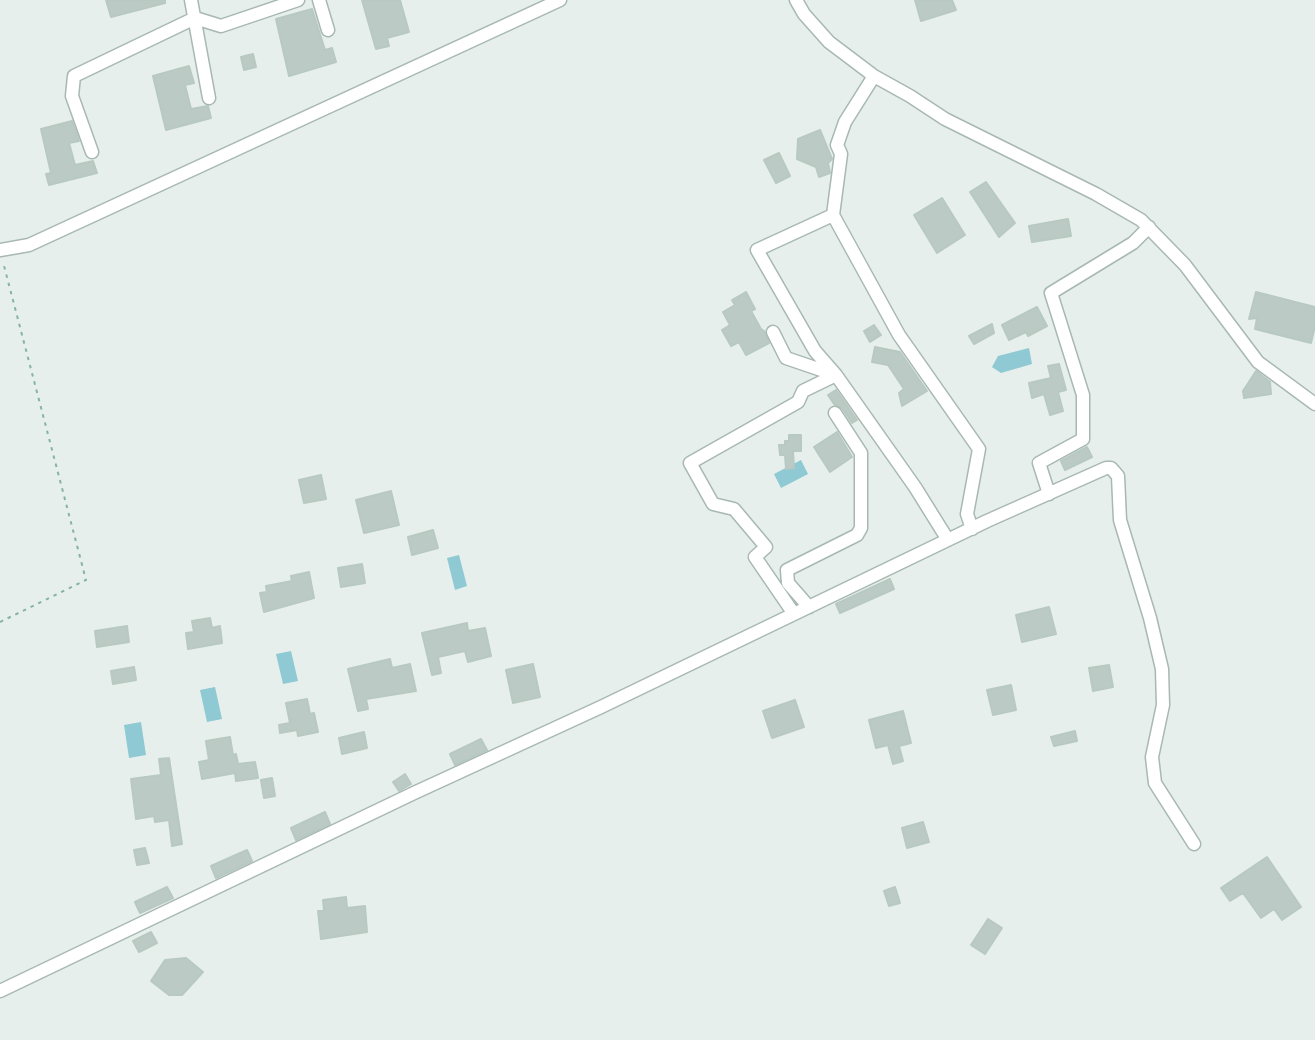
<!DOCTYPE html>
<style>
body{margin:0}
canvas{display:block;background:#e6efeb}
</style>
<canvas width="1315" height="1040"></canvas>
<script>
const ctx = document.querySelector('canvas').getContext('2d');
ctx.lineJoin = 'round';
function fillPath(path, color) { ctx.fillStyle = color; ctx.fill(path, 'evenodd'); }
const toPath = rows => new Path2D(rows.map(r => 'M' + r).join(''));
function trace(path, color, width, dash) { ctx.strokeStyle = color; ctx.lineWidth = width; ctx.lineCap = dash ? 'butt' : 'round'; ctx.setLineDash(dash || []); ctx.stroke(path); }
fillPath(toPath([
 [1029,348,1032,364,1001,373,992,367,998,356],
 [801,460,808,474,781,488,774,474],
 [459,555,467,586,455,590,447,558],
 [291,651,298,681,283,684,276,654],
 [215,687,222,719,207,722,200,690],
 [141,722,146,755,129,758,124,725]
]), '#8ec9d4');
const building = toPath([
 [106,0,165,0,165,3,111,17,106,0],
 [362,0,400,0,409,32,387,38,389,46,376,49,362,0],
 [915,0,952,0,956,10,921,21,915,0],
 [312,9,325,50,332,48,336,62,289,76,276,19,312,9],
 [253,54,256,67,244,70,241,57,253,54],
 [189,66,194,83,185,85,191,109,208,106,211,118,166,130,153,76,189,66],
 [72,121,79,141,69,143,75,165,93,161,97,173,49,185,46,174,51,173,41,129,72,121],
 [820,130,832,159,828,163,830,173,819,177,816,167,797,159,798,139,820,130],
 [779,153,790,176,776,183,764,160,779,153],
 [986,182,1015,223,999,237,970,192,986,182],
 [942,198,965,235,937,253,914,215,942,198],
 [1068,219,1071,236,1032,242,1029,226,1068,219],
 [746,292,755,309,751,311,761,329,764,331,769,343,746,355,739,342,731,346,722,330,730,325,723,312,735,305,732,300,746,292],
 [1256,292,1315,307,1315,326,1311,343,1255,329,1257,318,1249,319,1256,292],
 [1037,307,1047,326,1028,336,1026,332,1009,340,1002,325,1037,307],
 [992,324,994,333,974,344,969,336,992,324],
 [874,325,881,335,870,342,864,331,874,325],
 [875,347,900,352,927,391,902,406,899,393,904,389,888,365,872,362,875,347],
 [1059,364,1066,390,1058,392,1063,411,1050,415,1044,394,1032,398,1029,383,1051,378,1048,366,1059,364],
 [1256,371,1270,382,1271,394,1244,398,1243,391,1256,371],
 [836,390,857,420,852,423,842,408,834,404,828,395,836,390],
 [837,432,852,457,830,472,814,447,837,432],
 [789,435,801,435,801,451,793,451,794,468,786,469,785,455,780,455,779,445,785,445,785,441,789,441,789,435],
 [1087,447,1092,457,1065,470,1061,461,1087,447],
 [321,475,326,499,304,503,299,480,321,475],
 [391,491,399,525,364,533,356,500,391,491],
 [433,530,438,548,412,555,408,537,433,530],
 [362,564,365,583,341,587,338,568,362,564],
 [309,572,314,598,264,612,260,593,267,592,266,586,292,581,291,576,309,572],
 [890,579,894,589,840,613,836,604,890,579],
 [1049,607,1056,634,1022,642,1016,615,1049,607],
 [210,618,212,628,220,626,222,643,188,649,186,633,194,632,192,621,210,618],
 [467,623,468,631,485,628,491,656,468,662,465,651,438,657,441,673,432,675,422,633,467,623],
 [127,626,129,642,97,647,95,631,127,626],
 [390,659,392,668,410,664,416,691,366,699,368,709,358,711,348,669,390,659],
 [533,664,540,697,513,703,506,670,533,664],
 [1109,665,1113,687,1093,691,1089,668,1109,665],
 [134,667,136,680,113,684,111,671,134,667],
 [1011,685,1016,710,993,715,987,690,1011,685],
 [307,699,310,714,314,713,318,732,298,736,297,730,280,733,279,725,290,723,286,703,307,699],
 [795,700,804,727,772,738,763,711,795,700],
 [903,711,911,743,899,746,903,761,893,764,888,745,876,748,869,720,903,711],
 [1075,731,1077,741,1054,746,1051,737,1075,731],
 [364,732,367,748,342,754,339,738,364,732],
 [230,737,233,755,236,754,238,764,255,762,258,778,236,781,235,773,202,779,199,762,209,760,206,741,230,737],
 [481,739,487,750,455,765,450,754,481,739],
 [169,758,182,844,172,846,169,820,155,822,154,816,136,819,131,779,161,775,159,759,169,758],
 [405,774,411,784,399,791,393,782,405,774],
 [272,778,275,796,264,798,261,780,272,778],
 [325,812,330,824,296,840,291,828,325,812],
 [923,822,929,842,907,848,902,828,923,822],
 [145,848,149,863,137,865,134,850,145,848],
 [247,850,252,861,216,878,211,866,247,850],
 [1267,857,1301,907,1282,920,1274,909,1261,918,1243,893,1230,901,1221,888,1267,857],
 [167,887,173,898,140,913,135,902,167,887],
 [895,887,900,903,889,906,884,891,895,887],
 [346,897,347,908,365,906,367,932,321,939,318,911,324,911,323,900,346,897],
 [988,919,1002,928,985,954,971,945,988,919],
 [151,932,157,943,139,952,133,941,151,932],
 [186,958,203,972,182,995,169,995,151,981,165,960,186,958]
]);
fillPath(building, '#bbcac4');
trace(building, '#b8c9c2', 2);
const minor = toPath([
 [191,0,209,98],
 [319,0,328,30],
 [796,0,804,14,829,42,874,76,910,96,945,119,1096,194,1141,220,1185,265,1258,362,1315,404],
 [92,152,72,96,74,76,195,18,221,26,298,0],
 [833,215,841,154,837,145,845,122,874,76],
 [0,250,29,245,560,0],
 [773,332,786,358,836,375,915,487,948,540],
 [1049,494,1039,463,1083,439,1083,395,1051,293,1133,243,1149,227],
 [809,607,788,583,787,570,857,535,861,528,861,453,835,413],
 [794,614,755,557,766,547,734,509,713,504,690,463,798,402,803,391,836,375,815,351,757,250,833,215,899,335,979,449,967,514,972,529],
 [0,991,414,793,601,707,987,521,1106,468,1111,468,1118,476,1120,520,1150,618,1162,669,1163,705,1152,757,1155,783,1194,844]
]);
trace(minor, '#a8b8b2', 15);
trace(toPath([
 [0,622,86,580,3,262]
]), '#86b3a5', 2, [3.5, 5]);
trace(minor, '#fff', 12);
</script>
